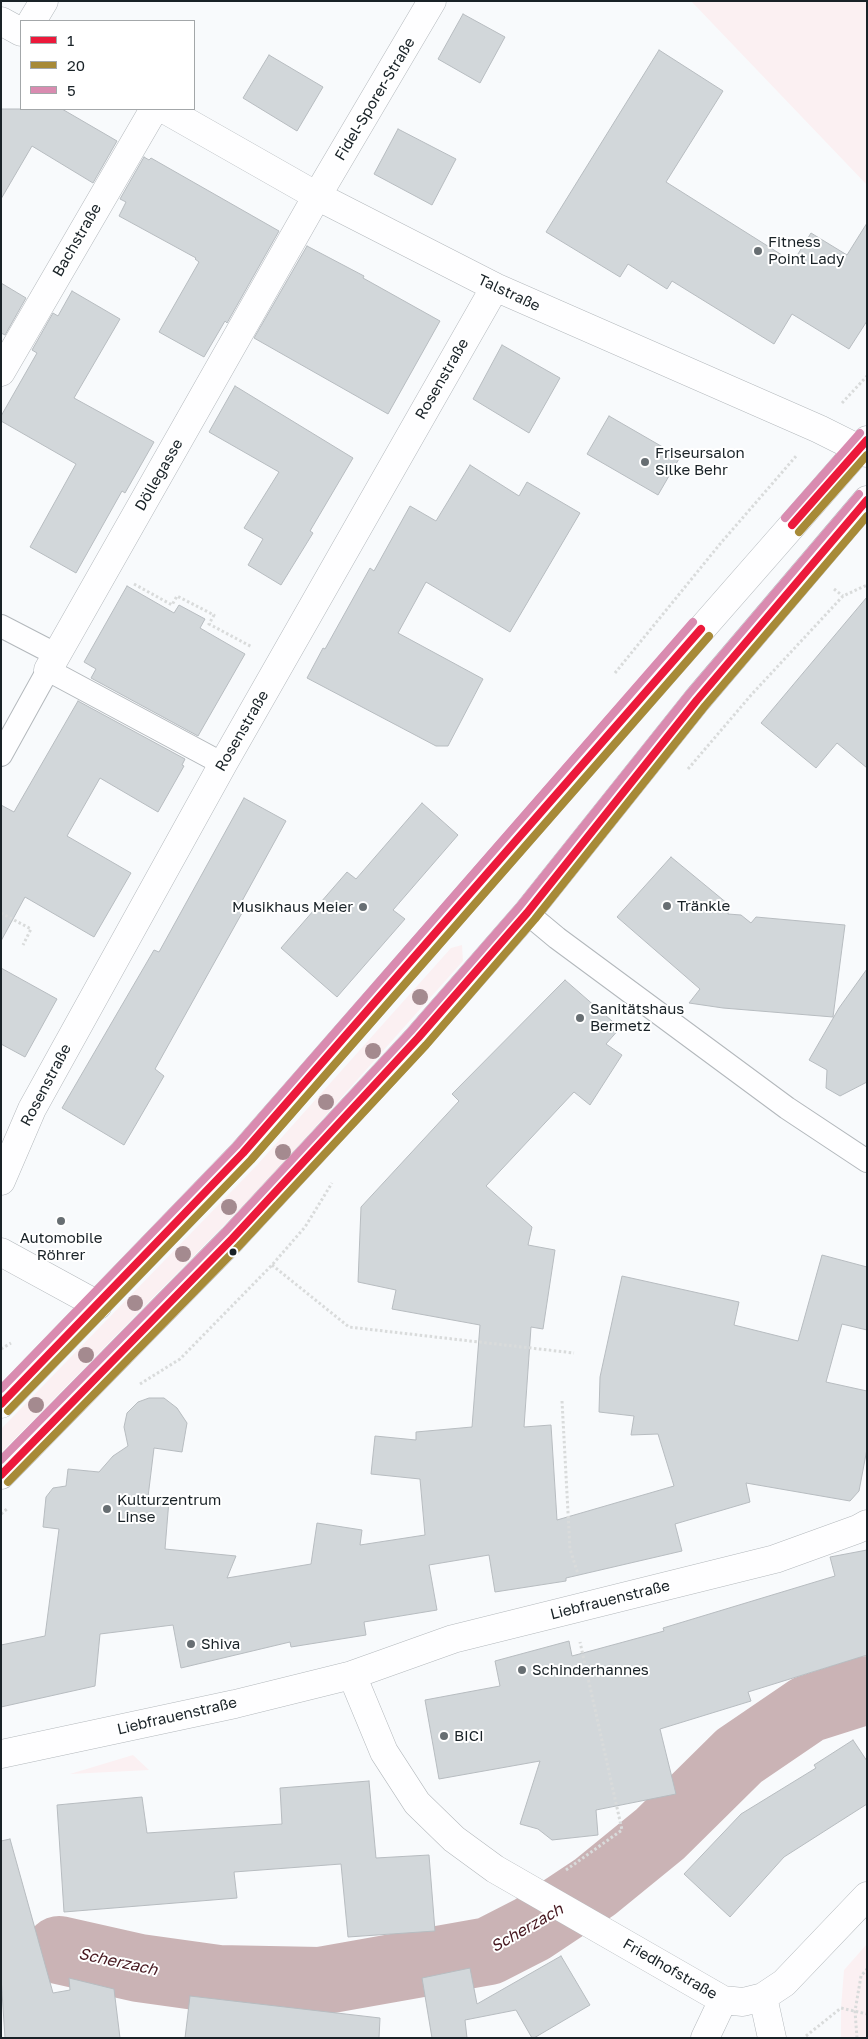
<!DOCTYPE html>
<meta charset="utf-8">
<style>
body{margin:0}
#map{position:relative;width:868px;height:2039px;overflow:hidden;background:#f8fafc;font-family:"Golos Text",sans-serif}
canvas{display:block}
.frame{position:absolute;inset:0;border:2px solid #192227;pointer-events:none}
.legend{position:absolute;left:20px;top:20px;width:175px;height:90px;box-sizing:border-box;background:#fff;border:1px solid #a3a7a9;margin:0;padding:6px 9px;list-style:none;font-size:15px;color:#192227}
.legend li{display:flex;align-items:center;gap:10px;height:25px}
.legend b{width:25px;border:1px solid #a3a7a9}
</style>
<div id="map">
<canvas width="868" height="2039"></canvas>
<div class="frame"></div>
<ul class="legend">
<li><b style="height:6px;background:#ec193b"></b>1</li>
<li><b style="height:6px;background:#a78a37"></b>20</li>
<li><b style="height:6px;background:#d98bb0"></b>5</li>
</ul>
</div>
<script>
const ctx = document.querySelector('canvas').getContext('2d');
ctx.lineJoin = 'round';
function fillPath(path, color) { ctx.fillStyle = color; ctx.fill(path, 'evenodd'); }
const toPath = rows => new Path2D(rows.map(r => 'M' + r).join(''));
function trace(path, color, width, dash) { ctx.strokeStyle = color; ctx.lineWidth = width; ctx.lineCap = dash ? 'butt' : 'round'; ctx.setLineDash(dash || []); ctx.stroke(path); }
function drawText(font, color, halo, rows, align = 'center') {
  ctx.font = font + ' "Golos Text",sans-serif'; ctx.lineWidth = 4; ctx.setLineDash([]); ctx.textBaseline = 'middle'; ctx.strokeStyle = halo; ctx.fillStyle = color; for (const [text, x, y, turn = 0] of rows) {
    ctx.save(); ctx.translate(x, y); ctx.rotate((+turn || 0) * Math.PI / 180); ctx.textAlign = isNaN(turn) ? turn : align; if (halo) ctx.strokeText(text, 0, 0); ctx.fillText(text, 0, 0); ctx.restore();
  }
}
fillPath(toPath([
 [691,1,867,1,867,185],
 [462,945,463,961,268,1180,1,1453,1,1429,257,1165,451,948],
 [133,1755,149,1770,70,1774],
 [867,1944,867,2038,841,2038,841,2008,844,1970]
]), '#fbf0f2');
trace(toPath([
 [59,1950,139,1968,218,1979,320,1981,489,1951,532,1929,595,1887,660,1834,739,1756,808,1709,867,1690]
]), '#cab3b5', 68);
const building = toPath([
 [463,14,505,37,480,83,438,59,463,14],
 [659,50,723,91,666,182,793,262,811,233,847,255,867,223,867,321,849,349,792,314,774,344,672,281,667,289,628,264,620,277,546,232,659,50],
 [269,55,323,87,297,131,243,98,269,55],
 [1,109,62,109,117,141,93,183,32,146,1,199,1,109],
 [398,129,456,159,432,205,374,174,398,129],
 [144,157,149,160,151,158,279,231,227,323,225,321,204,357,159,332,199,262,195,259,196,258,119,216,126,202,120,199,144,157],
 [307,246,364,276,363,278,440,321,388,414,254,338,307,246],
 [1,283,26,298,5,335,1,333,1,283],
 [72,291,120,319,74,398,154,442,125,493,122,491,76,573,30,547,76,464,1,421,1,416,37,353,32,350,53,313,58,316,72,291],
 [502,345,560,378,529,433,473,399,502,345],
 [235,386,353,458,310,531,313,533,281,585,248,565,263,539,244,528,279,472,209,432,235,386],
 [609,416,680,457,658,495,587,454,609,416],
 [470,465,519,496,527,482,580,513,510,632,426,582,398,633,483,679,448,746,436,746,307,678,323,648,325,649,370,568,374,571,410,506,436,521,470,465],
 [127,586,174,613,179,605,205,619,200,628,245,654,198,736,91,678,96,669,84,662,127,586],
 [867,597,867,768,837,743,816,768,761,723,867,597],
 [78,701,185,759,182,765,184,766,158,812,100,778,67,836,131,873,94,937,25,897,1,941,1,805,14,812,78,701],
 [244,798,286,821,242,901,247,904,155,1069,164,1076,124,1145,62,1108,154,950,159,952,244,798],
 [422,803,458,835,393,910,405,919,337,997,281,948,347,872,356,879,422,803],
 [671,857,728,904,728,914,741,915,751,923,756,917,845,925,833,1017,723,1008,689,1003,700,989,617,917,671,857],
 [1,968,57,999,25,1057,1,1044,1,968],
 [867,969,867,1082,840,1096,826,1088,827,1070,809,1060,839,1008,867,969],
 [565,980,620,1028,606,1044,622,1055,590,1105,574,1092,486,1186,532,1227,528,1245,555,1250,543,1329,531,1327,524,1427,551,1425,557,1520,674,1486,658,1434,631,1435,634,1416,599,1412,600,1377,622,1276,739,1302,734,1325,798,1341,822,1255,867,1267,867,1330,842,1324,826,1382,867,1391,867,1449,859,1491,850,1501,746,1483,750,1502,675,1524,682,1551,566,1578,566,1581,495,1592,489,1555,429,1565,437,1610,364,1622,366,1635,291,1647,290,1642,181,1668,173,1625,100,1634,95,1686,1,1707,1,1645,45,1636,59,1529,43,1527,46,1497,53,1488,66,1486,68,1469,99,1472,113,1456,128,1446,124,1427,127,1413,138,1402,149,1398,164,1398,177,1408,187,1423,182,1452,154,1448,148,1497,169,1500,165,1549,236,1556,227,1578,311,1564,317,1523,362,1530,360,1545,425,1535,420,1479,371,1474,375,1436,416,1440,416,1432,472,1427,480,1325,392,1309,396,1290,358,1282,361,1207,459,1101,452,1094,565,980],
 [867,1550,867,1655,748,1692,751,1701,660,1729,676,1794,596,1810,598,1835,552,1840,538,1829,520,1824,540,1761,439,1779,425,1700,500,1686,495,1661,569,1641,572,1656,664,1631,663,1628,835,1576,830,1557,867,1550],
 [853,1740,867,1761,867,1804,784,1857,730,1917,684,1874,741,1814,816,1768,814,1765,853,1740],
 [369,1781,376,1858,429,1855,435,1931,348,1937,341,1864,234,1872,237,1898,64,1912,57,1805,142,1797,147,1833,282,1824,280,1788,369,1781],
 [10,1839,53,1993,70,1990,69,1978,114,1989,120,2038,5,2038,1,1977,1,1841,10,1839],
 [561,1956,590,2005,534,2038,532,2038,516,2010,465,2020,467,2038,432,2038,422,1978,470,1968,477,2004,561,1956],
 [190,1996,380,2018,379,2038,185,2038,190,1996]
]);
fillPath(building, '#d2d7da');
trace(building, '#b7bcc0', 1);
const lane = toPath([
 [1,626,57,655],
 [1,755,48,670,223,764],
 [527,913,557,938,787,1108,867,1161]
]);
const street = toPath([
 [1,21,21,32],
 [32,21,44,1],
 [164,109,317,196,495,287,819,429,867,453],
 [1,372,154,109],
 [48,670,317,196,432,1],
 [1,1181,32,1109,223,764,495,287],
 [1,1252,98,1305],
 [352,1675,384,1752,417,1803,454,1839,495,1869,723,2000,743,2002,763,1997,784,1983,867,1896],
 [1,1754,235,1704,352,1675,453,1639,775,1559,858,1529,867,1524],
 [763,1997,772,2038],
 [705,2038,723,2000]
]);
const secondary = toPath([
 [1,1404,243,1153,867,440],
 [1,1475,232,1239,418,1038,527,913,697,700,867,500]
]);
trace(lane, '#b3b8bc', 24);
trace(street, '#b3b8bc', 29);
trace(secondary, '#b3b8bc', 29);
trace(toPath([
 [842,403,867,376],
 [134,584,172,605,177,596,214,615,209,624,252,647],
 [834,589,843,596],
 [615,673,720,544,797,455],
 [688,769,752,694,843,596,867,585],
 [1,913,31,929,23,945],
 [272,1265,349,1327,574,1353],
 [1,1349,11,1343],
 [140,1384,180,1359,272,1265,305,1227,332,1183],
 [562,1401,570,1549,578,1574],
 [1,1514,8,1508],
 [566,1870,622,1830,580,1642],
 [806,2036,841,2008,867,2014],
 [857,2038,855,2011,861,1976,867,1969]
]), '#d9dbdb', 3, [2.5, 2.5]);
trace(lane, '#fefeff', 22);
trace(street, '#fefeff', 28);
trace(secondary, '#fefeff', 28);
trace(toPath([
 [792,525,867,440],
 [1,1404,243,1153,701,629],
 [1,1475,232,1239,418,1038,527,913,697,700,867,500]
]), '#ec193b', 8);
trace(toPath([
 [799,532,867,455],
 [8,1411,251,1160,709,636],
 [8,1482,239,1246,426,1045,535,919,705,706,867,516]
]), '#a78a37', 8);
trace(toPath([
 [785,518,860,433],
 [1,1389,236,1146,693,622],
 [1,1460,225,1232,411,1031,519,907,689,694,859,494]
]), '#d98bb0', 8);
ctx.fillStyle = '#a48a8f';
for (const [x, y] of [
 [420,997],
 [373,1051],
 [326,1102],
 [283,1152],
 [229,1207],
 [183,1254],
 [135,1303],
 [86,1355],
 [36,1405]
]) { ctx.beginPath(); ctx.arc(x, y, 8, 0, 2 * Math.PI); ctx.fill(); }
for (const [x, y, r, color] of [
 [758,251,5,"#676e72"],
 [645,462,5,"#676e72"],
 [667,906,5,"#676e72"],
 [363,907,5,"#676e72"],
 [580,1018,5,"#676e72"],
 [61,1221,5,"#676e72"],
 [233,1252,4.5,"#192227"],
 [107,1509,5,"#676e72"],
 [191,1644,5,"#676e72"],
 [522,1670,5,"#676e72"],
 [444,1736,5,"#676e72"]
]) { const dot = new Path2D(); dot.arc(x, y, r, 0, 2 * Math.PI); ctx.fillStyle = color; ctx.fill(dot); trace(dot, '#fff', 2); }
drawText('15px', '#192227', '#fff', [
 ["Fidel-Sporer-Straße",375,99,-59],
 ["Bachstraße",77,240,-60],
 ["Talstraße",509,293,25],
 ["Rosenstraße",442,379,-60],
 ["Döllegasse",159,475,-60],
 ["Rosenstraße",242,731,-60],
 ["Rosenstraße",46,1085,-62],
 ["Liebfrauenstraße",610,1600,-14],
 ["Liebfrauenstraße",177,1716,-13],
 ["Friedhofstraße",670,1969,30]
]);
drawText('15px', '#192227', '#fff', [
 ["Fitness",768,242],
 ["Point Lady",768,259],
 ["Friseursalon",655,453],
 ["Silke Behr",655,470],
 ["Tränkle",677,906],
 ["Musikhaus Meier",353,907,"right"],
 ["Sanitätshaus",590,1009],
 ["Bermetz",590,1026],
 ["Automobile",61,1238,"center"],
 ["Röhrer",61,1255,"center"],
 ["Kulturzentrum",117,1500],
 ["Linse",117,1517],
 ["Shiva",201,1644],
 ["Schinderhannes",532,1670],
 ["BICI",454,1736]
], 'left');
drawText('italic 16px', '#471820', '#fff', [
 ["Scherzach",527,1928,-30],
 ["Scherzach",118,1962,12]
]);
</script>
